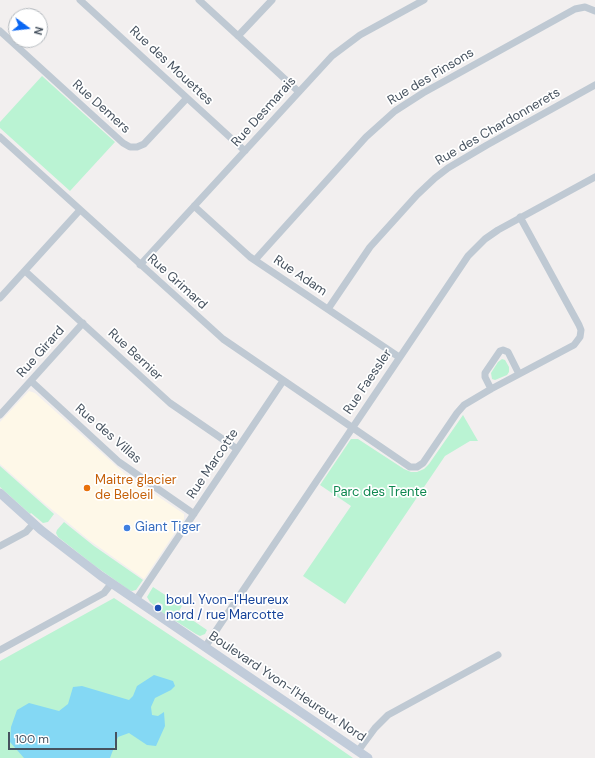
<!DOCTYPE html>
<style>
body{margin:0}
#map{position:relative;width:595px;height:758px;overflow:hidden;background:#f2efef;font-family:"DM Sans",sans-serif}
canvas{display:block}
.north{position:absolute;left:8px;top:8px;width:40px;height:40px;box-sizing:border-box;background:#fff;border:1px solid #b5babf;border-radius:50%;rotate:105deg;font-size:11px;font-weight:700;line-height:16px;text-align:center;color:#46525f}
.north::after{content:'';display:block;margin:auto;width:14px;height:18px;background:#0966f3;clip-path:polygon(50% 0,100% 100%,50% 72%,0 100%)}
.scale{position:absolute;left:8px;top:732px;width:109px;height:18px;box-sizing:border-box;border:2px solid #46525f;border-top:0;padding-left:5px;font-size:12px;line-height:14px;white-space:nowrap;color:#46525f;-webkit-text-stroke:3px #fff;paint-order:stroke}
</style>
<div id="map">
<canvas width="595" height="758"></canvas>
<div class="north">N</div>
<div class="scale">100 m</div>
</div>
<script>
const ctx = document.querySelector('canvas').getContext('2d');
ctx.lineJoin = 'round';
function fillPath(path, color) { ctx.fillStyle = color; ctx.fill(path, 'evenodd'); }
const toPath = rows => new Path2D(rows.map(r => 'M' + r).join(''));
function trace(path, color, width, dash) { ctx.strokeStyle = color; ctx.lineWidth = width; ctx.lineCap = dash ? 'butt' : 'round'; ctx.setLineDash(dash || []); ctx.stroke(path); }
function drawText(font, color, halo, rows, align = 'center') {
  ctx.font = font + ' "DM Sans",sans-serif'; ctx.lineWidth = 3.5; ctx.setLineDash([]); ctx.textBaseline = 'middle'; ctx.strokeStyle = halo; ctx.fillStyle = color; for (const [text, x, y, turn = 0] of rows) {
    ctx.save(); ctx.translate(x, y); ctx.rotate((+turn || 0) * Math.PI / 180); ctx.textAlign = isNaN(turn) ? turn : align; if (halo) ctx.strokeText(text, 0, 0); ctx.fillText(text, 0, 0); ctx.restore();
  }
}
fillPath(toPath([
 [29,391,35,393,125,474,184,514,184,519,144,579,89,540,44,503,0,464,0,422]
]), '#fef8e8');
fillPath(toPath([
 [42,76,115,142,70,191,0,128,0,122],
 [502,359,505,360,509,367,509,372,507,375,495,380,492,379,491,373,498,362],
 [463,415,478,441,470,441,445,456,345,604,303,576,351,506,320,485,351,439,358,439,404,469,411,472,417,472,424,469,429,464],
 [0,466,54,514,48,522,43,523,31,513,30,514,0,487],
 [64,522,94,546,143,580,136,590,132,591,129,590,95,566,58,537,56,533,57,530],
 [153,587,182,606,179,611,207,630,205,634,200,636,196,634,160,611,163,605,158,602,155,606,150,602,147,597],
 [114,598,298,720,353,758,0,758,0,661]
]), '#baf3d3');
fillPath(toPath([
 [154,675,173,681,175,686,171,690,155,698,151,707,152,715,158,716,164,712,165,726,156,746,147,745,129,733,118,737,110,758,24,758,10,742,11,727,17,710,29,703,59,711,68,704,73,687,82,686,129,700,133,696,137,686]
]), '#84d8f4');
trace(toPath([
 [80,0,245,151],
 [199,0,299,92],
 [0,31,123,143,130,147,137,147,144,144,187,98],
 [238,36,272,0],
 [0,137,223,339,410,467,417,467,423,463,457,413,464,405,491,389,574,345,580,337,581,330,579,325,520,217],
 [194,206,250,257,399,357],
 [255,260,366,137,395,111,423,93,575,9,585,7,595,11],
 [140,265,332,56,360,35,424,0],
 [25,271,170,403,237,449],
 [0,298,80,210],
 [328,309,370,247,417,195,435,178,448,168,487,145,595,85],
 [31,381,119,462,194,514],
 [491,389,485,377,485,373,500,351,503,350,508,352,519,374],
 [0,415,83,323],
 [0,546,26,532,34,523],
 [136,600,283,381],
 [205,647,468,256,485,239,498,230,595,177],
 [0,650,104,593,111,584],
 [358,751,375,728,388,715,498,655]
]), '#bfc9d3', 7);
trace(toPath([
 [0,493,41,530,101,576,368,758]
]), '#c1ccda', 9);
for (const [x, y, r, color] of [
 [87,488,4,"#e8710a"],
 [127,528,4,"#3f7fe0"],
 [158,608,4,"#1a4fb4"]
]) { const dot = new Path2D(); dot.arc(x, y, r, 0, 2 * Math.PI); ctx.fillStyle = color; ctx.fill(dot); trace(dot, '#fff', 1.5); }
drawText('13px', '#46525f', '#fff', [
 ["Rue des Mouettes",171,66,43],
 ["Rue des Pinsons",431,77,-31],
 ["Rue Demers",101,107,42],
 ["Rue Desmarais",264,112,-48],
 ["Rue des Chardonnerets",498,127,-30],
 ["Rue Adam",300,276,34],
 ["Rue Grimard",177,282,42],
 ["Rue Girard",41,352,-48],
 ["Rue Bernier",135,355,43],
 ["Rue Faessler",368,382,-56],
 ["Rue des Villas",108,434,41],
 ["Rue Marcotte",213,464,-56],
 ["Boulevard Yvon-l'Heureux Nord",287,687,34]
]);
drawText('13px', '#c56008', '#fff', [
 ["Maitre glacier",95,481],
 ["de Beloeil",95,496]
], 'left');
drawText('13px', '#0f8850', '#fff', [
 ["Parc des Trente",380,493]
]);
drawText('13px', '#366cbe', '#fff', [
 ["Giant Tiger",135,528]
], 'left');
drawText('13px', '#164399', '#fff', [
 ["boul. Yvon-l'Heureux",166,601],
 ["nord / rue Marcotte",166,616]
], 'left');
</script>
